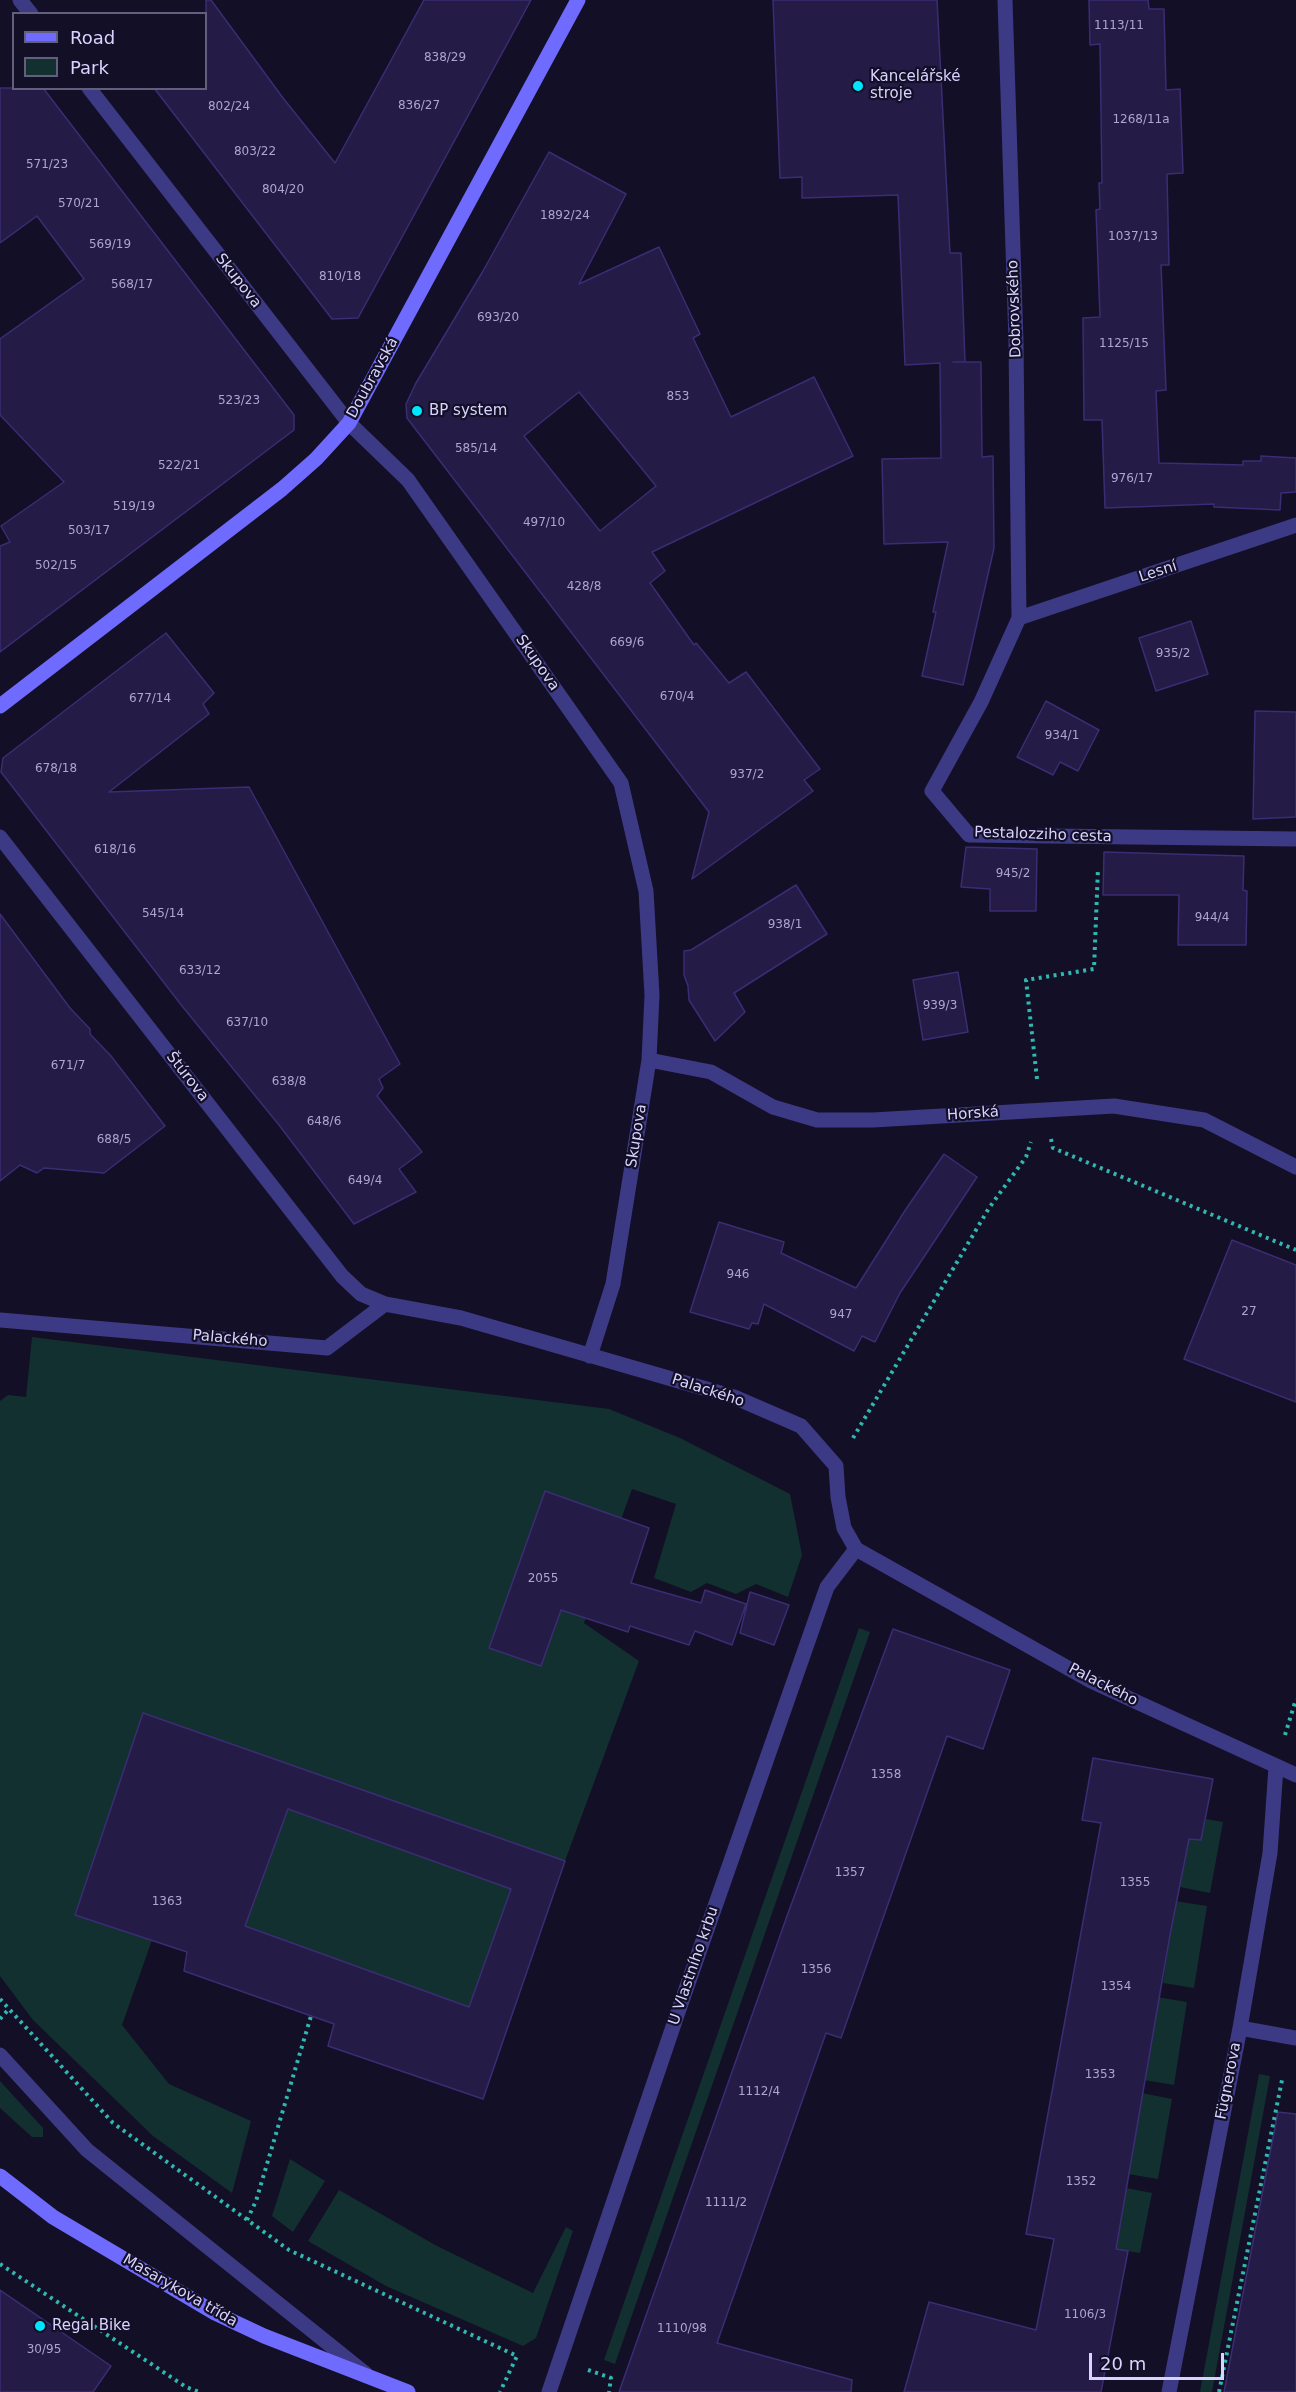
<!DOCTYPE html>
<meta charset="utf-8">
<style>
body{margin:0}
#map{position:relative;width:1296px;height:2392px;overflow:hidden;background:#130f26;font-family:"DejaVu Sans",sans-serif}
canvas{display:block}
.legend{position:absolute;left:12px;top:12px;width:195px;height:78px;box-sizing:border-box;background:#130f26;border:2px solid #625e7d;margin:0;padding:8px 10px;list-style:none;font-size:18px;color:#d9d4ff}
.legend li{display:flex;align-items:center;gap:12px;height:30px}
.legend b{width:30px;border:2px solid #625e7d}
.scale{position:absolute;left:1089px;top:2353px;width:135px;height:27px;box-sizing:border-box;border:3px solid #d9d4ff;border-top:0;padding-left:8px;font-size:18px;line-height:21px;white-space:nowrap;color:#d9d4ff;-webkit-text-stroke:4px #130f26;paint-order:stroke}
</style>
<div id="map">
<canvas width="1296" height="2392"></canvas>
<ul class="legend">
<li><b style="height:8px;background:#6f6bff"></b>Road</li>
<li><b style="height:16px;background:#12302f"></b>Park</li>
</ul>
<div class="scale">20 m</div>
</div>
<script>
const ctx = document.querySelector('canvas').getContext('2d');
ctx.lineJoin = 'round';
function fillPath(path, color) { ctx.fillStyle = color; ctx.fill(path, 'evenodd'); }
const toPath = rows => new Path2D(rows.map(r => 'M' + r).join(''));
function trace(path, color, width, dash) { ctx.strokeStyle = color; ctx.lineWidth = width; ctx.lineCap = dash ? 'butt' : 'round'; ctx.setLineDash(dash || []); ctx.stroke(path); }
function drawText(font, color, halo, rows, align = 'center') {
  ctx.font = font + ' "DejaVu Sans",sans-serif'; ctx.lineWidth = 4.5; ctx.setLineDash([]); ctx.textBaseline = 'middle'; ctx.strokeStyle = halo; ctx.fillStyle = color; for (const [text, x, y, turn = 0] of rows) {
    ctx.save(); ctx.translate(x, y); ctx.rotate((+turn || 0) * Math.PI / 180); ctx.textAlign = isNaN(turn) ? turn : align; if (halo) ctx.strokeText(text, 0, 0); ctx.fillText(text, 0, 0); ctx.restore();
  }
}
fillPath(toPath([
 [32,1337,609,1409,680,1438,790,1494,802,1555,788,1597,756,1584,736,1594,707,1583,691,1592,654,1578,676,1504,632,1489,584,1623,639,1661,565,1861,143,1713,75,1915,152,1940,122,2025,169,2084,251,2121,232,2193,153,2136,33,2020,0,1976,0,1401,8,1395,26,1397],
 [859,1628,870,1632,615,2364,604,2360,613,2334],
 [288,1809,511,1889,469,2007,245,1926],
 [1206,1819,1223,1822,1210,1893,1180,1887,1188,1838,1201,1840],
 [1175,1901,1207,1906,1194,1988,1163,1983],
 [1157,1997,1187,2002,1174,2085,1144,2080],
 [1259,2074,1270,2076,1212,2392,1200,2392],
 [0,2081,43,2128,43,2137,32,2137,0,2108],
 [1142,2093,1172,2099,1158,2179,1128,2174],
 [290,2159,325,2181,293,2232,272,2216],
 [1126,2188,1152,2193,1140,2253,1116,2249],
 [339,2190,437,2246,533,2293,566,2227,573,2231,536,2338,523,2346,386,2286,308,2241]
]), '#12302f');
const building = toPath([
 [206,0,211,0,283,98,335,163,424,0,531,0,358,318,332,319,154,88,206,88,206,0],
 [773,0,937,0,950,253,961,253,965,362,953,362,981,362,982,457,993,456,994,548,963,685,922,676,936,612,933,612,948,542,884,544,882,459,941,458,940,363,905,365,898,195,802,198,802,177,780,178,773,0],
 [1089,0,1148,0,1149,9,1164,9,1166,90,1180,89,1183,173,1167,174,1169,265,1161,265,1166,390,1156,391,1159,463,1243,465,1243,461,1261,461,1261,456,1296,458,1296,492,1281,493,1280,510,1214,507,1214,504,1105,508,1102,420,1084,420,1083,318,1100,317,1096,210,1100,209,1099,183,1102,183,1100,44,1090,45,1089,0],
 [0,88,43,88,294,415,294,430,0,652,0,546,10,542,1,526,64,482,0,415,0,339,84,279,37,216,0,243,0,88],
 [549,152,626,194,579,284,659,247,700,334,693,338,731,417,814,377,853,456,652,552,665,571,650,583,694,645,696,643,729,683,746,672,820,769,804,780,813,791,692,879,709,812,407,418,406,404,416,383,483,271,549,152],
 [579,392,656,486,600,531,524,436,579,392],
 [1191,621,1208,674,1156,691,1139,638,1191,621],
 [166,633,214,693,203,704,209,714,109,792,249,787,400,1064,379,1079,383,1088,377,1096,422,1152,399,1169,416,1192,354,1224,279,1125,182,1006,1,772,3,758,166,633],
 [1046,701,1099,730,1078,771,1060,762,1053,775,1017,757,1046,701],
 [1255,711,1296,712,1296,817,1253,819,1255,711],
 [966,847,1037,849,1036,911,990,911,990,889,961,887,966,847],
 [1104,852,1244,856,1243,890,1247,891,1246,945,1178,945,1179,895,1103,895,1104,852],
 [796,885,827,934,734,993,745,1012,715,1041,689,1000,688,986,684,975,684,951,691,950,796,885],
 [0,914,70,1008,90,1029,90,1034,111,1056,165,1126,104,1173,44,1168,37,1173,20,1165,0,1181,0,914],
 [958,972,968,1032,923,1040,913,980,958,972],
 [944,1154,977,1177,900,1293,875,1342,862,1336,854,1351,764,1304,758,1324,752,1323,749,1329,690,1312,719,1222,784,1242,781,1253,856,1288,906,1209,944,1154],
 [1232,1240,1296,1265,1296,1402,1184,1359,1232,1240],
 [545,1491,649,1528,631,1583,701,1603,705,1590,746,1604,732,1645,695,1631,689,1645,630,1626,628,1632,561,1610,541,1666,489,1648,545,1491],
 [750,1592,789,1605,774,1645,740,1633,750,1592],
 [893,1629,1010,1670,983,1749,947,1736,841,2038,826,2033,717,2343,852,2380,851,2392,619,2392,787,1916,893,1629],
 [143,1713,565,1861,483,2099,328,2046,334,2024,184,1971,187,1952,75,1915,143,1713],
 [288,1809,511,1889,469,2007,245,1926,288,1809],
 [1093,1758,1213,1779,1201,1840,1189,1839,1170,1935,1116,2249,1128,2251,1101,2392,904,2392,929,2302,1036,2330,1054,2239,1026,2234,1101,1823,1082,1820,1093,1758],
 [1278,2112,1296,2114,1296,2392,1224,2392,1278,2112],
 [0,2290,111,2366,93,2392,0,2392,0,2290]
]);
fillPath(building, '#241b47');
trace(building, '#3b2d73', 1.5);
trace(toPath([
 [1037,1079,1026,980,1094,969,1098,868],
 [1051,1139,1053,1148,1296,1250],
 [853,1438,989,1208,1026,1157,1031,1142],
 [1285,1735,1296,1699],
 [0,1999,113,2123,289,2250,517,2356,500,2392],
 [0,2019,8,2010],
 [247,2220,256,2201,311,2016],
 [0,2264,186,2387,199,2392],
 [588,2370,611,2378,609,2392],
 [1219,2392,1282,2080]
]), '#2fb8b0', 4, [3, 4.5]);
trace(toPath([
 [0,2055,87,2150,366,2374]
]), '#3d3a85', 15);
trace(toPath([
 [20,0,31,14],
 [1005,0,1016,342,1019,618,981,702,932,791,969,835,1296,839],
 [89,88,349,423,408,480,621,783,646,891,652,995,649,1060,613,1284,590,1356],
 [1019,618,1296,525],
 [0,837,342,1276,361,1294,385,1304,461,1318,734,1397,801,1426,836,1466,838,1497,844,1528,856,1549,1091,1681,1296,1775],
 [649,1060,711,1072,773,1107,817,1120,873,1120,1114,1106,1204,1120,1296,1167],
 [0,1320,327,1348,385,1304],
 [1240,2028,1296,2038],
 [549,2392,678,2012,827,1587,856,1549],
 [1169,2392,1240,2028,1270,1853,1276,1767]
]), '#3d3a85', 15);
trace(toPath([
 [0,706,282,489,316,459,349,423,578,0],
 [0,2176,53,2217,215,2313,264,2336,408,2392]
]), '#6f6bff', 15);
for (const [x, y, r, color] of [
 [858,86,6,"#00e5ff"],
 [417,411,6,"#00e5ff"],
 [40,2326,6,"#00e5ff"]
]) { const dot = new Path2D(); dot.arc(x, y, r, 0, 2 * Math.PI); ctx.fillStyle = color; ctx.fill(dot); trace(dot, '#130f26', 2); }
drawText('12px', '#aca6d1', null, [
 ["1113/11",1119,26],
 ["838/29",445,58],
 ["836/27",419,106],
 ["802/24",229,107],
 ["1268/11a",1141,120],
 ["803/22",255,152],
 ["571/23",47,165],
 ["804/20",283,190],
 ["570/21",79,204],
 ["1892/24",565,216],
 ["1037/13",1133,237],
 ["569/19",110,245],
 ["810/18",340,277],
 ["568/17",132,285],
 ["693/20",498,318],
 ["1125/15",1124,344],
 ["853",678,397],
 ["523/23",239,401],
 ["585/14",476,449],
 ["522/21",179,466],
 ["976/17",1132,479],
 ["519/19",134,507],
 ["497/10",544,523],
 ["503/17",89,531],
 ["502/15",56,566],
 ["428/8",584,587],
 ["669/6",627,643],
 ["935/2",1173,654],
 ["670/4",677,697],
 ["677/14",150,699],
 ["934/1",1062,736],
 ["678/18",56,769],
 ["937/2",747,775],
 ["618/16",115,850],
 ["945/2",1013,874],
 ["545/14",163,914],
 ["944/4",1212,918],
 ["938/1",785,925],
 ["633/12",200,971],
 ["939/3",940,1006],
 ["637/10",247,1023],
 ["671/7",68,1066],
 ["638/8",289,1082],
 ["648/6",324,1122],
 ["688/5",114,1140],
 ["649/4",365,1181],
 ["946",738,1275],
 ["27",1249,1312],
 ["947",841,1315],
 ["2055",543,1579],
 ["1358",886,1775],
 ["1357",850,1873],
 ["1355",1135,1883],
 ["1363",167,1902],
 ["1356",816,1970],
 ["1354",1116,1987],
 ["1353",1100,2075],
 ["1112/4",759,2092],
 ["1352",1081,2182],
 ["1111/2",726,2203],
 ["1106/3",1085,2315],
 ["1110/98",682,2329],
 ["30/95",44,2350]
]);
drawText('15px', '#d9d4ff', '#130f26', [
 ["Kancelářské",870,77],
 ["stroje",870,94],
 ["BP system",429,411],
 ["Regal Bike",52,2326]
], 'left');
drawText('15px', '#d9d4ff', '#130f26', [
 ["Skupova",238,281,52],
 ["Dobrovského",1015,309,-92],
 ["Doubravská",373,378,-61],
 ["Lesní",1158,572,-18],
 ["Skupova",537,663,55],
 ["Pestalozziho cesta",1043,835,2],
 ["Štúrova",187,1077,52],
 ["Horská",973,1114,-4],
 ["Skupova",637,1136,-81],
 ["Palackého",230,1339,5],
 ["Palackého",708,1391,18],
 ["Palackého",1103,1685,27],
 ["U Vlastního krbu",694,1966,-71],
 ["Fügnerova",1229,2081,-79],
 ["Masarykova třída",180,2291,30]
]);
</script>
